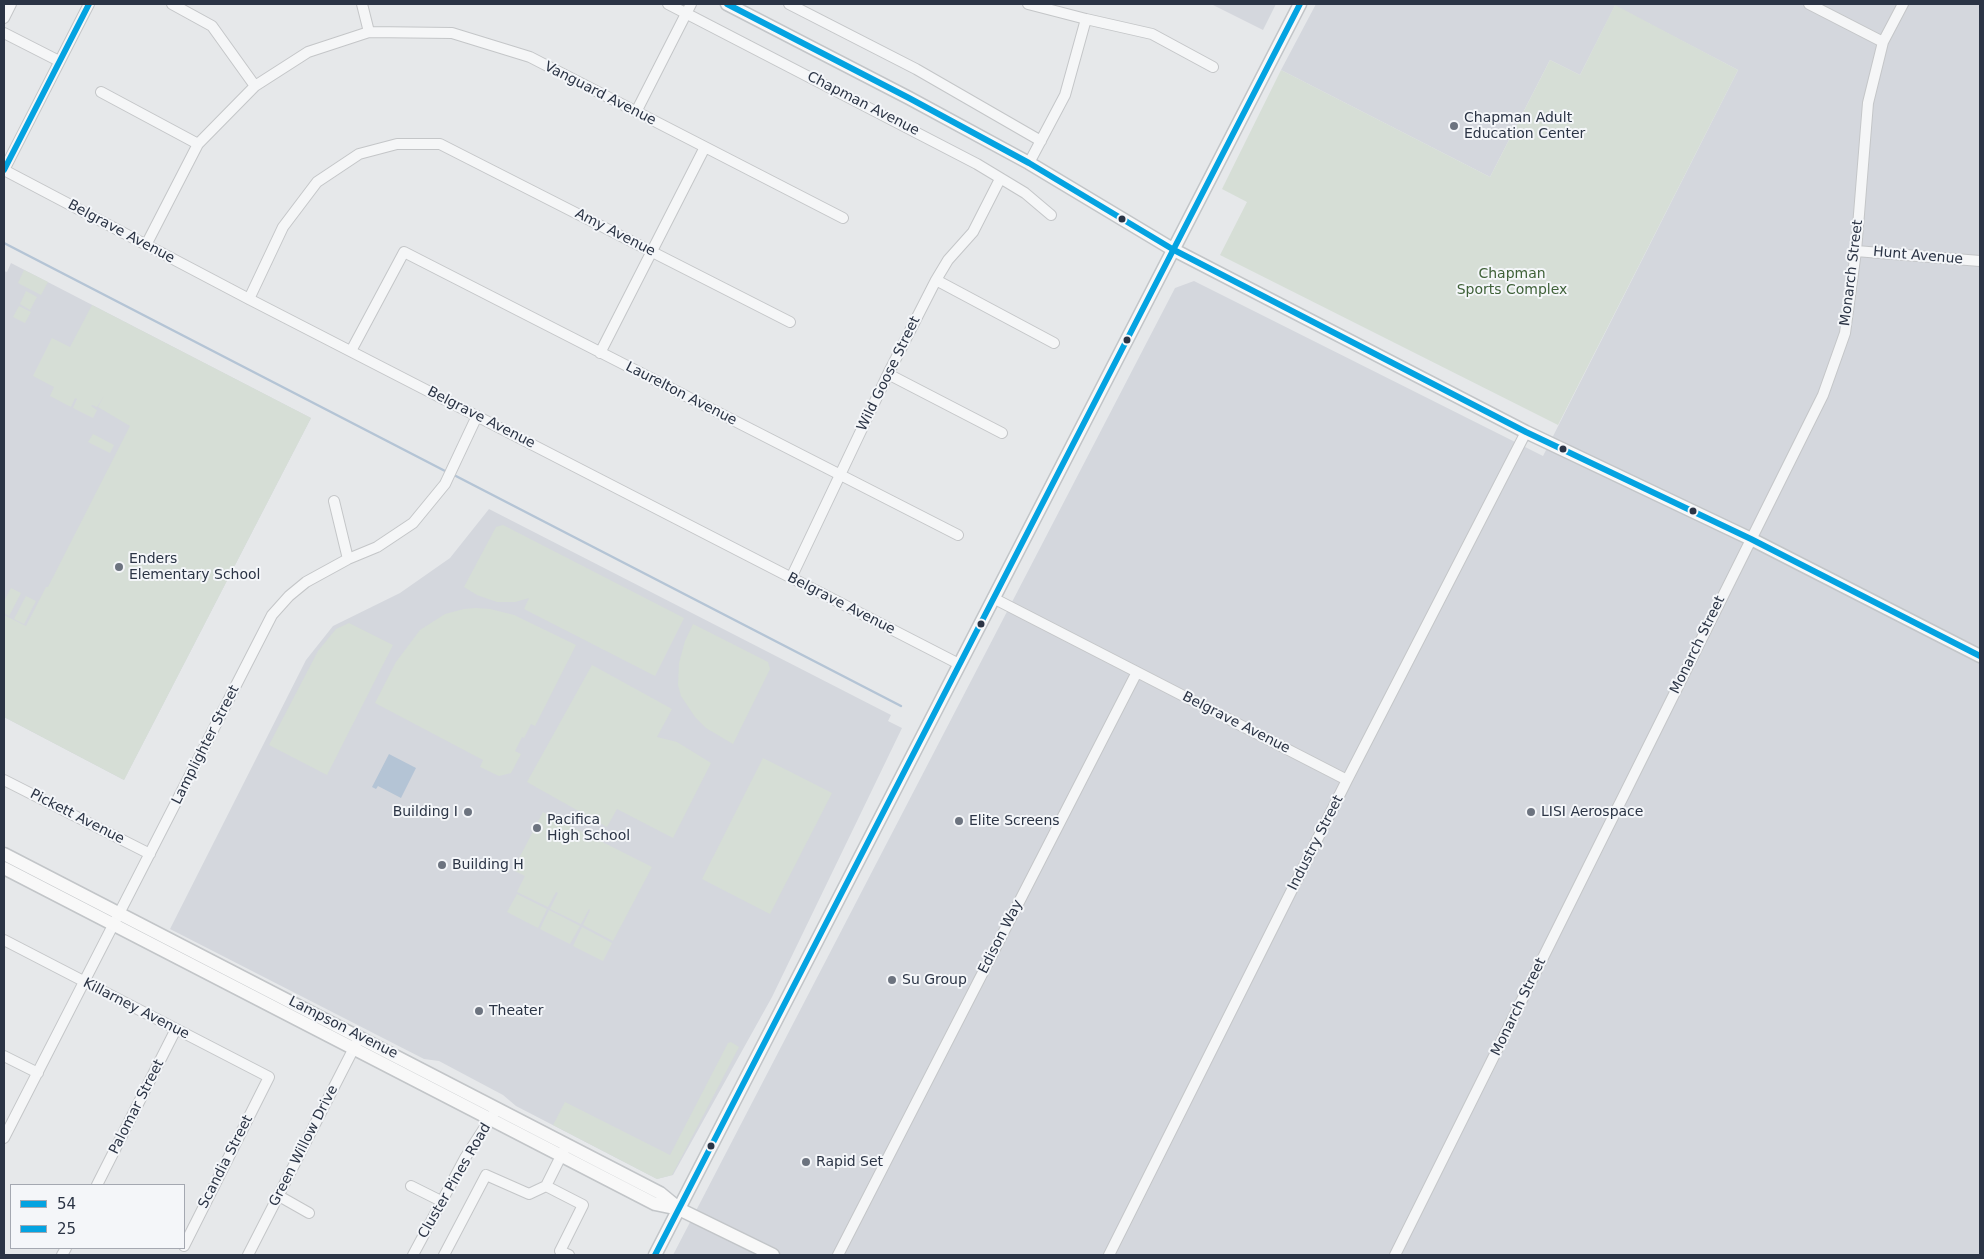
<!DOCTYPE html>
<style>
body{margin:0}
#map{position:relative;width:1984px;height:1259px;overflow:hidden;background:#e6e8ea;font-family:"DejaVu Sans",sans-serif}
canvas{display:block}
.frame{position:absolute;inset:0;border:5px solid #2b3445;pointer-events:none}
.legend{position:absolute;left:10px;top:1184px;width:175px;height:65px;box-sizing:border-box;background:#f4f6f9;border:1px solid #a4a8b1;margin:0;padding:6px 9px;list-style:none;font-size:15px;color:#2b3445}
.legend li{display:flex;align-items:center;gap:10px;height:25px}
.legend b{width:25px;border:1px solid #a4a8b1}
</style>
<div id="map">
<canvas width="1984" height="1259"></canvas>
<div class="frame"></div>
<ul class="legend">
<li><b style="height:6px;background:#04a3e1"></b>54</li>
<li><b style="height:6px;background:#04a3e1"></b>25</li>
</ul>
</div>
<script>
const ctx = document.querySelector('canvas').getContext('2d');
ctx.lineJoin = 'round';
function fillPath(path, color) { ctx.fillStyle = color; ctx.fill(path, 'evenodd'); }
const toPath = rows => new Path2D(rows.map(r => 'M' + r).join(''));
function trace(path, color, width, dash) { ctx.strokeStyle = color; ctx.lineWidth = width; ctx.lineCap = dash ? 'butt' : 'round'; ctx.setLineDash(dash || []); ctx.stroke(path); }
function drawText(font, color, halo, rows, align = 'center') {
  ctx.font = font + ' "DejaVu Sans",sans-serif'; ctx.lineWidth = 4; ctx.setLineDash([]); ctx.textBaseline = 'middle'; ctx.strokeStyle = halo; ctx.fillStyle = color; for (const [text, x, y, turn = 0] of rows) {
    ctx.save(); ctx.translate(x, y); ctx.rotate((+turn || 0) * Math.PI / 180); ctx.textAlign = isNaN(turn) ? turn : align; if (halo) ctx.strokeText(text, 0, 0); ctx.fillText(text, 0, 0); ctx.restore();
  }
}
fillPath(toPath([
 [1211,4,1276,4,1263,30],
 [1316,4,1980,4,1980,1255,673,1255,1175,288,1194,281,1543,456,1738,70,1615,6,1580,75,1550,60,1490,177,1281,70],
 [11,263,311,418,124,780,4,717,4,271,7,272],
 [489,509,891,715,888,721,902,728,772,997,673,1175,657,1179,516,1106,503,1095,439,1061,424,1059,170,929,306,660,333,626,400,593,450,558]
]), '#d4d7dd');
fillPath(toPath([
 [1615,5,1738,70,1558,425,1220,255,1247,202,1222,189,1281,70,1490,177,1550,60,1580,75],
 [24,270,48,282,41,295,18,283],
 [26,291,37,297,30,310,20,304],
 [92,305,311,418,124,780,4,717,4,615,26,626,46,587,48,587,130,426,98,407,104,396,97,407,92,405,91,406,97,410,93,418,73,408,77,399,75,398,71,407,50,396,54,387,33,376,52,338,70,347],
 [19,306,31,312,25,323,13,317],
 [93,434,114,445,110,453,88,442],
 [503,525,684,618,655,676,524,609,529,598,515,602,497,602,477,595,464,587,496,527],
 [11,588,21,593,9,616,4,613,4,601],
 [26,596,36,601,24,624,14,619],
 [476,608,490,609,514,615,576,645,535,726,531,724,524,738,522,737,515,751,521,754,511,773,499,776,480,767,483,760,375,703,396,662,420,630,445,614,464,609],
 [349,623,393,645,327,775,269,745,318,651,336,629],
 [693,624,768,662,770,669,733,744,706,728,695,717,681,696,678,685,679,663,685,641],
 [592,665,672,709,657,737,677,742,711,763,673,838,617,809,607,827,527,782],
 [763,758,832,793,770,914,702,879],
 [543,812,652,867,613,941,583,925,590,910,589,909,581,924,550,909,558,893,556,892,548,907,517,892,525,876,513,870],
 [517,894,547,909,538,928,507,912],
 [549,910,580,926,570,944,540,929],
 [582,927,612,943,603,961,573,946],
 [731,1042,739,1047,672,1175,657,1179,553,1125,565,1102,670,1155,728,1043]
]), '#d6ded6');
fillPath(toPath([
 [389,754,416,768,401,798,378,786,376,789,372,787]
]), '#b4c4d5');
trace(toPath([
 [4,243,447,472],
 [452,474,901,706]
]), '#b4c4d5', 2.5);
const minor = toPath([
 [172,4,212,26,255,86],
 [362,4,369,32],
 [668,4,977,164,1025,193,1051,215],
 [789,4,916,69,1041,141],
 [1028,4,1086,19,1152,34,1213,67],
 [1809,4,1883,42],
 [4,18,11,4],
 [4,33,59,61],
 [101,92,198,144],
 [636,112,691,4],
 [1029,163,1065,95,1086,19],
 [4,170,249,299,959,664],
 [4,170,89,4],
 [146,245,198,144,255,86,308,52,369,32,452,33,530,57,843,218],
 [1856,251,1980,261],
 [936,280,1054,343],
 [249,299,283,227,317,182,359,154,397,144,440,144,790,322],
 [351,351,404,252,958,535],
 [600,353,705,147],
 [888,374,1002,433],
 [334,501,348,559],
 [791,578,888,374,936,280,948,260,973,232,1000,179],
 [993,598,1347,780],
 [4,780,150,854],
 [4,940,269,1077,184,1246],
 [4,1056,38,1073],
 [4,1138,272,615,289,596,306,582,348,559,377,547,413,523,445,484,477,416],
 [97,1185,176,1029],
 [411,1186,441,1201],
 [546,1186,583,1205,560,1251,569,1255],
 [279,1196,309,1213],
 [62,1255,66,1248],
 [248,1255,357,1042],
 [413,1255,465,1158,494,1113],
 [444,1255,486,1175,529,1194,546,1186,564,1150],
 [838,1255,1137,672],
 [1109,1255,1347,780,1526,432],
 [1395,1255,1823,395,1845,333,1856,251,1868,103,1883,42,1903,4]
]);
const major = toPath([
 [727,4,909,98,1029,163,1174,250,1526,432,1751,539,1980,656],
 [4,854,660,1193,677,1207],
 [4,868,655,1204,679,1209,773,1255],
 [655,1255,1300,4]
]);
trace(minor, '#c4c6c8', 12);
trace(major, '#c2c5c8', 15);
trace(minor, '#f5f6f7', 10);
trace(major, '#f8f8f8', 12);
trace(toPath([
 [727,4,909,98,1029,163,1174,250,1526,432,1751,539,1980,656],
 [4,170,89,4]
]), '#04a3e1', 6);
trace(toPath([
 [655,1255,1300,4]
]), '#04a3e1', 6);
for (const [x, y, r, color] of [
 [1454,126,5,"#6c737f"],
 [1122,219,4.5,"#2b3445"],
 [1127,340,4.5,"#2b3445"],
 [1563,449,4.5,"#2b3445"],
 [1693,511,4.5,"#2b3445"],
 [119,567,5,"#6c737f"],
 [981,624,4.5,"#2b3445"],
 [468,812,5,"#6c737f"],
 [1531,812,5,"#6c737f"],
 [959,821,5,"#6c737f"],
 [537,828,5,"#6c737f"],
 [442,865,5,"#6c737f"],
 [892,980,5,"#6c737f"],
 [479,1011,5,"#6c737f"],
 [711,1146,4.5,"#2b3445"],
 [806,1162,5,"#6c737f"]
]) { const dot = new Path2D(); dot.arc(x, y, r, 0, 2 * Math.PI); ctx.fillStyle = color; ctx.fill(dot); trace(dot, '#f4f6f9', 2); }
drawText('14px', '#2b3445', '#f4f6f9', [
 ["Vanguard Avenue",600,94,27],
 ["Chapman Avenue",863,104,27],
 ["Belgrave Avenue",121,232,28],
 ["Amy Avenue",615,233,27],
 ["Hunt Avenue",1918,256,5],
 ["Monarch Street",1852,273,-83],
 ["Wild Goose Street",889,374,-64],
 ["Laurelton Avenue",681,394,27],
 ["Belgrave Avenue",481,418,27],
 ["Belgrave Avenue",841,604,27],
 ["Monarch Street",1698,645,-64],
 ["Belgrave Avenue",1236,723,27],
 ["Lamplighter Street",206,745,-63],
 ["Pickett Avenue",77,817,27],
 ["Industry Street",1316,843,-63],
 ["Edison Way",1001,937,-63],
 ["Monarch Street",1519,1007,-64],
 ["Killarney Avenue",136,1009,27],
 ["Lampson Avenue",343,1028,27],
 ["Palomar Street",137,1107,-63],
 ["Green Willow Drive",304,1146,-63],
 ["Scandia Street",226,1162,-63],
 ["Cluster Pines Road",455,1181,-60]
]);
drawText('14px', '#2b3445', '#f4f6f9', [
 ["Chapman Adult",1464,118],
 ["Education Center",1464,134],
 ["Enders",129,559],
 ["Elementary School",129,575],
 ["Building I",458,812,"right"],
 ["LISI Aerospace",1541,812],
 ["Pacifica",547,820],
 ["High School",547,836],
 ["Elite Screens",969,821],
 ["Building H",452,865],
 ["Su Group",902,980],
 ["Theater",489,1011],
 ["Rapid Set",816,1162]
], 'left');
drawText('14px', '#3f6138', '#f4f6f9', [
 ["Chapman",1512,274],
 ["Sports Complex",1512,290]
]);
</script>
